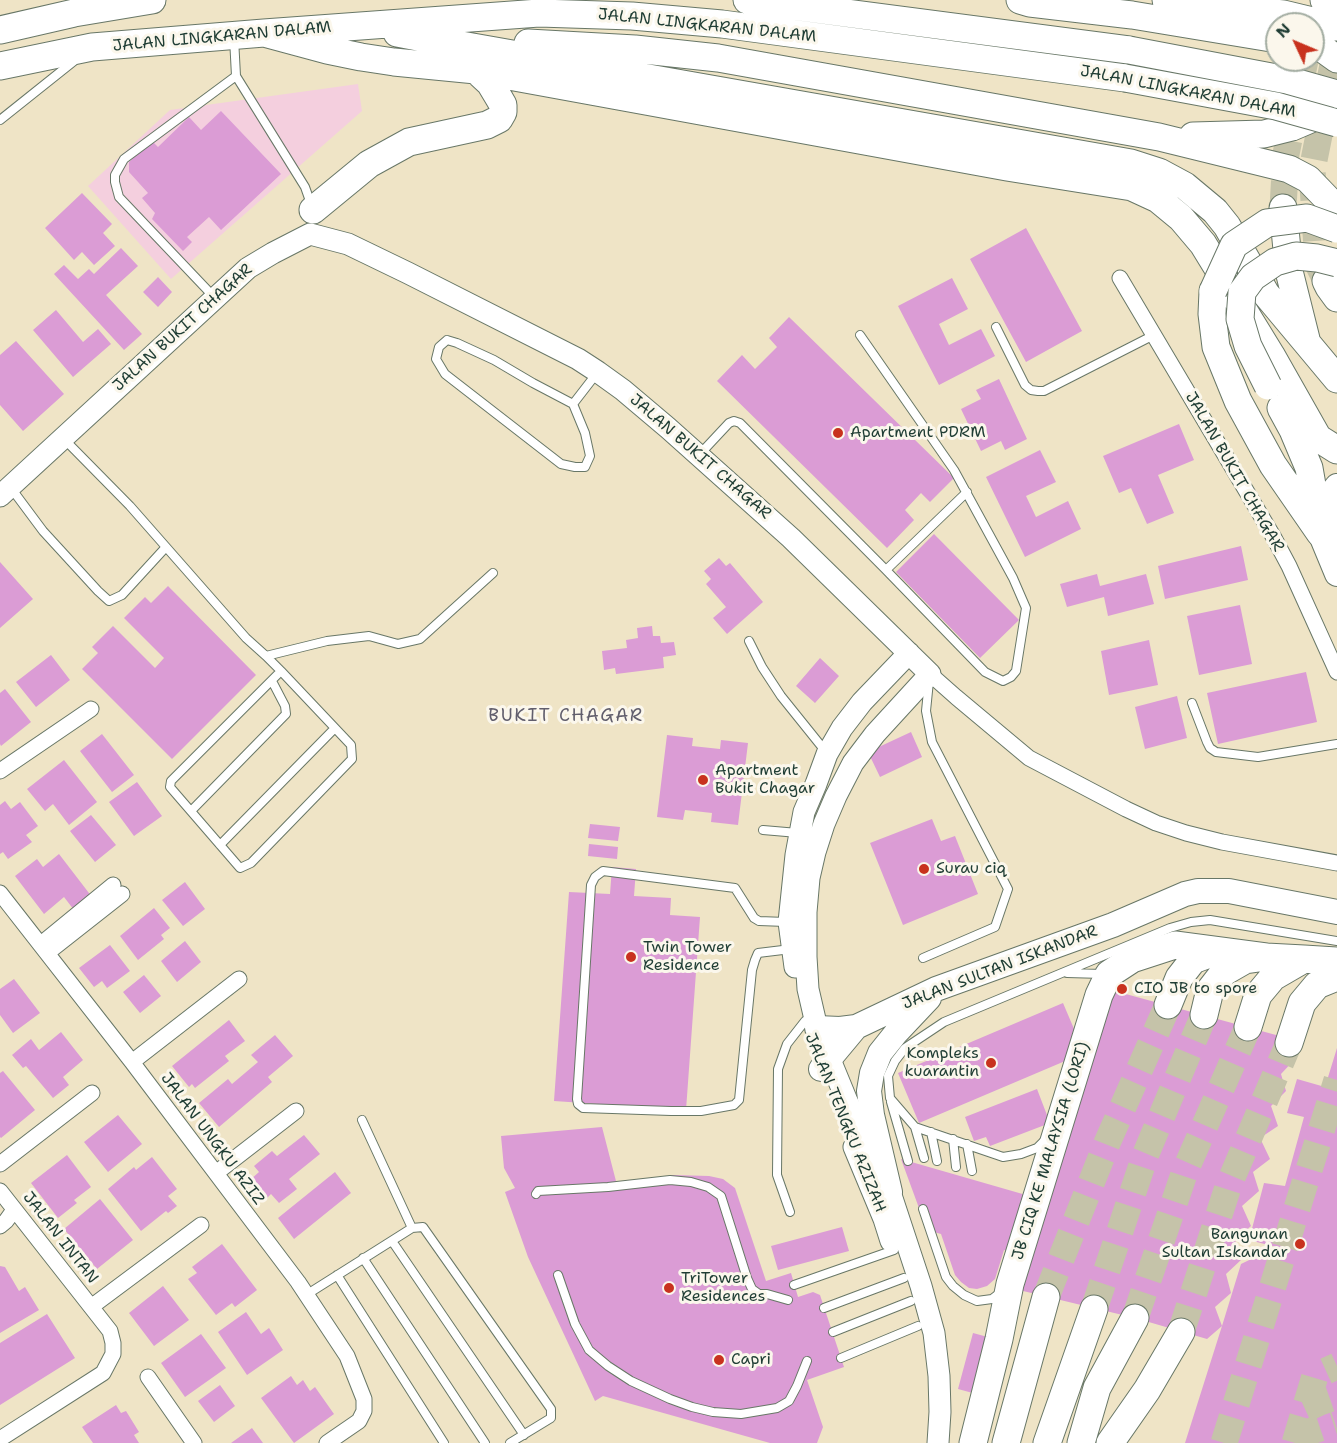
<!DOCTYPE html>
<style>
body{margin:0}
#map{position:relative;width:1337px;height:1443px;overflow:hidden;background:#efe4c6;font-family:"Shantell Sans",sans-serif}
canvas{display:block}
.north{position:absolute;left:1265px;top:12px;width:60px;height:60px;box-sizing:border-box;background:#fbf7ec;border:2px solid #a3ada2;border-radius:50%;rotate:314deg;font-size:16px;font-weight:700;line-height:24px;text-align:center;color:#1f3d34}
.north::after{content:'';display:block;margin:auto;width:21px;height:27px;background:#c8321e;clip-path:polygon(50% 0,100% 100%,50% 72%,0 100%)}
</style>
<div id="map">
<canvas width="1337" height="1443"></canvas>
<div class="north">N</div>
</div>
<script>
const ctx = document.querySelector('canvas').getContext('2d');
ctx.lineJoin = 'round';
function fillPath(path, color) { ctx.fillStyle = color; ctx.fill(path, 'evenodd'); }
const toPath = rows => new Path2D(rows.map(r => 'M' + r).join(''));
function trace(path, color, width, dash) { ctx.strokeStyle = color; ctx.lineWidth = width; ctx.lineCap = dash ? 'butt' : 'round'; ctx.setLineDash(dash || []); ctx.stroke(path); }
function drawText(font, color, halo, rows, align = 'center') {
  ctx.font = font + ' "Shantell Sans",sans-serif'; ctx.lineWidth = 6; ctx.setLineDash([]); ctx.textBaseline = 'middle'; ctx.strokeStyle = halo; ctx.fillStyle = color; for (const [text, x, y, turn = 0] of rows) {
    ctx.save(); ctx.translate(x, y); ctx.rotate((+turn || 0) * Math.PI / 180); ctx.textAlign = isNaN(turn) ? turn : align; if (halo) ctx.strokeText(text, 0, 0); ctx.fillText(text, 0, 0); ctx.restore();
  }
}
fillPath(toPath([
 [358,84,362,111,171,279,88,186,170,110]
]), '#f4cfde');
fillPath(toPath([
 [221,111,281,174,221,230,209,217,187,237,192,242,183,251,152,219,155,213,142,198,148,193,129,172,129,162,152,141,158,147,189,117,201,130],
 [82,193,112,224,103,233,115,246,94,265,82,252,74,260,45,228],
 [1026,228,1082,331,1026,362,970,259],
 [121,248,138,266,106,295,142,334,124,350,54,274,64,265,78,279,89,269,94,274],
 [158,277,172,292,158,307,143,292],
 [952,278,968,309,939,324,949,345,981,329,995,356,939,385,898,306],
 [56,310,83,342,98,329,111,344,73,377,33,330],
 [789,317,954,478,930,502,921,493,905,510,914,520,887,548,717,381,742,355,755,369,777,347,769,338],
 [16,341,64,394,23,431,0,405,0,355],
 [999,379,1027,439,1005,450,1001,441,981,451,961,409,981,399,976,390],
 [1179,424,1194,460,1158,475,1174,513,1147,524,1131,488,1119,493,1103,456],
 [1040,450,1056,482,1026,496,1036,517,1068,501,1081,529,1025,557,986,477],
 [934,534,1019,620,980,658,896,572],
 [1241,546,1248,580,1165,599,1158,566],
 [719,558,726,566,730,563,763,602,727,634,713,618,726,607,706,584,711,579,704,571],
 [0,562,33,599,0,628],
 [1097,574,1100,586,1146,574,1154,604,1108,616,1104,597,1067,607,1060,584],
 [168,586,256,675,172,759,82,669,98,653,92,647,113,626,155,668,164,658,124,618,145,597,151,603],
 [1240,605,1252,664,1199,675,1187,616],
 [652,626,653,636,660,636,661,643,674,642,676,655,663,657,664,668,616,674,615,668,604,670,602,651,627,648,626,640,638,638,637,628],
 [1149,640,1158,685,1109,695,1101,651],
 [51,655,70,680,36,707,16,682],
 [820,658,839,676,815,703,796,686],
 [1306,672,1317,722,1218,744,1207,693],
 [5,689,31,722,1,746,0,744,0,693],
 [1177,696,1187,738,1145,749,1135,707],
 [911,732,922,757,880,777,868,752],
 [102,734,134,775,112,792,80,751],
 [667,735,693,738,692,746,720,749,721,740,748,743,738,825,711,822,712,813,685,810,683,820,657,817],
 [64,760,97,802,69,825,53,804,45,811,27,789],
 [137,782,162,816,134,836,109,802],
 [5,801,11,809,20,802,38,826,26,835,32,842,8,859,3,852,0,854,0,805],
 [91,815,116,845,95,862,70,831],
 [932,819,941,841,955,836,978,894,903,925,870,843],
 [590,824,620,827,618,841,588,838],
 [589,844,618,847,617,859,588,856],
 [59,854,92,897,74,910,64,897,44,914,15,876,37,859,43,867],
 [612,867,636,869,634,896,671,898,670,915,700,917,686,1110,554,1101,569,892,610,894],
 [185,882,205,909,183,926,162,900],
 [154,908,170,928,161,935,164,939,138,960,120,936],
 [185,941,201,962,177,982,161,961],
 [110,945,130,971,107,988,102,981,94,987,79,968],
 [144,975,161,996,140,1013,123,992],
 [14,979,40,1013,13,1033,0,1015,0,989],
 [1100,987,1287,1038,1296,1058,1281,1074,1286,1091,1271,1106,1278,1126,1260,1138,1270,1159,1253,1172,1259,1191,1242,1206,1251,1226,1235,1240,1241,1260,1226,1274,1231,1293,1215,1307,1222,1326,1241,1264,1276,1247,1249,1240,1264,1183,1285,1186,1304,1117,1287,1113,1297,1079,1325,1087,1337,1048,1337,1443,1185,1443,1222,1326,1207,1339,1135,1318,1019,1290,1084,1053,919,1123,898,1073,1063,1003,1083,1050],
 [229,1020,245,1041,225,1056,229,1061,195,1088,192,1084,189,1087,172,1066],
 [61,1032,83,1060,63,1077,69,1085,53,1098,26,1066,23,1068,12,1055,31,1039,39,1050],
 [275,1035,293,1056,268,1077,272,1082,219,1127,199,1103,228,1079,232,1084,258,1062,251,1055],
 [3,1071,35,1110,1,1138,0,1137,0,1073],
 [1037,1089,1050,1123,990,1146,986,1137,974,1141,965,1117],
 [118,1115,142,1144,108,1172,84,1142],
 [602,1127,617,1185,673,1175,709,1176,723,1179,735,1188,766,1281,791,1273,798,1297,813,1292,820,1295,844,1367,807,1380,823,1427,817,1443,770,1443,603,1396,595,1401,528,1257,505,1192,515,1188,504,1168,501,1136],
 [304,1135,320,1154,289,1179,297,1189,279,1203,271,1194,266,1199,250,1180,259,1172,254,1166,272,1151,277,1156],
 [67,1155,91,1187,74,1200,77,1203,58,1218,31,1183],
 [152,1157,177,1189,168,1196,177,1206,168,1213,166,1211,141,1231,108,1189,134,1167,136,1170],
 [901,1159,1026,1195,1010,1252,1004,1250,995,1279,987,1286,977,1289,969,1288,961,1282,955,1275,941,1234,934,1232,928,1210,919,1208],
 [335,1172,351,1193,294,1239,278,1218],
 [100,1199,133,1240,97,1269,64,1229],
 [842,1227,849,1251,778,1270,771,1246],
 [222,1244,257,1290,235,1307,232,1303,216,1315,188,1279,197,1273,192,1267],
 [0,1266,5,1267,19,1291,25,1287,39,1310,0,1333],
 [163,1286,189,1320,154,1346,129,1313],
 [246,1312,261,1334,269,1328,283,1350,247,1375,218,1332],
 [47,1314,75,1358,0,1405,0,1343],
 [973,1333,995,1339,980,1395,958,1389],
 [201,1334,226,1368,185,1397,161,1363],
 [291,1376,297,1385,303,1380,310,1391,315,1387,334,1414,294,1443,261,1398],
 [220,1385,235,1406,214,1422,198,1401],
 [116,1405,121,1413,126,1411,139,1432,134,1435,139,1443,93,1443,82,1427],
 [252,1428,263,1443,231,1443]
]), '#db9cd5');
trace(toPath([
 [1283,208,1286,154,1305,60],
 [1326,280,1318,264,1312,170,1337,45],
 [1046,1297,1107,1143,1168,1005],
 [1094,1309,1145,1156,1204,1015],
 [1135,1318,1185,1171,1248,1027],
 [1181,1332,1228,1187,1289,1043],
 [1305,1409,1320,1402,1337,1396],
 [1296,1440,1314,1430,1335,1423],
 [1224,1443,1337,1080],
 [1295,1443,1315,1376,1337,1366]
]), '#c5c3a9', 27, [27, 14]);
const lane = toPath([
 [234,38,236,76,305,187,311,204],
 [0,120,74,61],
 [214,297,119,197,115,182,115,175,124,159,236,76],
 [996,327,1025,385,1031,390,1038,391,1044,391,1154,335],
 [860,335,954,470,1013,578,1026,608,1016,671,1011,677,1003,681,985,672,886,570],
 [447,340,457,343,494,360,533,383,573,404,585,433,590,456,585,467,575,467,561,464,445,374,436,359,439,347,447,340],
 [573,404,597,373],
 [64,439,130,506,246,638,266,656,327,641,369,636,398,644,420,639,493,573],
 [700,454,729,423,734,421,740,423,886,570,967,492],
 [11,488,43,531,98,591,109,601,122,595,166,547],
 [749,641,762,667,781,696,826,752],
 [266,656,281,671,351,745,352,759,251,863,240,868,170,787,171,781,281,671],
 [1192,703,1207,742,1210,748,1216,752,1258,757,1337,744],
 [191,811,286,714,285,706,272,681],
 [763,830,798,833],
 [220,845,335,728],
 [786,922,759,921,754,918,735,888,603,871,595,877,591,885,577,1099,578,1104,583,1108,671,1111,701,1111,734,1105,739,1100,752,970,755,960,758,953,791,949],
 [923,958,995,927,1008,889,932,742,926,711,929,681],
 [1067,973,1103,974],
 [891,1102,908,1161],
 [362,1120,412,1228],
 [915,1127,924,1158],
 [931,1132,937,1161],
 [953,1139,956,1167],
 [1043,1142,1037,1148,1021,1154,1003,1157,915,1127,890,1098,888,1076,895,1061,905,1048,944,1022,1170,928,1191,922,1210,920,1337,941],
 [967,1144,972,1171],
 [536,1194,538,1191,608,1187,670,1180,691,1182,708,1187,721,1196,747,1278,752,1289,759,1294,767,1294,788,1300],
 [923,1209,946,1277,953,1286,964,1295,977,1301,992,1299,1000,1293],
 [790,1212,777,1175,778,1069,787,1044,805,1021],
 [392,1241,524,1435],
 [363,1258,485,1443],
 [337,1275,444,1443],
 [558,1275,575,1324,589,1350,608,1366,631,1381,670,1399,692,1407,713,1412,741,1414,777,1408,789,1401,797,1386,807,1361],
 [794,1285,894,1250],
 [306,1295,412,1228,423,1227,551,1409,551,1418,510,1443],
 [824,1308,904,1278],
 [833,1332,911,1301],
 [841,1358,918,1326]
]);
const street = toPath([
 [1120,278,1273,536,1289,566,1337,672],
 [930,674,956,697,1029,758,1126,809,1156,823,1186,833,1222,842,1337,863],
 [0,771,91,709],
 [0,893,132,1062,298,1282,347,1356,364,1399,364,1411,359,1421,327,1443],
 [41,944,113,885],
 [47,953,122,894],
 [132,1062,239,979],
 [0,1164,92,1093],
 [216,1173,296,1111],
 [0,1191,110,1331,113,1343,113,1354,103,1373,0,1439],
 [0,1226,6,1221,14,1210],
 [91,1307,201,1225],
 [148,1377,194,1443]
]);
const secondary = toPath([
 [0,496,248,268,273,253,310,234,348,244,408,273,578,359,598,372,623,390,668,428,791,538,930,674,875,734,853,763,836,796,824,824,815,852,809,878,806,912,806,957,808,989,817,1028,847,1101,890,1192,921,1286,934,1333,939,1376,940,1412,938,1443],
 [795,967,789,922,796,855,804,812,816,784,827,754,842,728,862,702,909,653],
 [854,1147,884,1219,891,1241]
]);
const primary = toPath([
 [1337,486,1333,491,1330,516,1337,543],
 [1320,533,1337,574],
 [817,1028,840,1029,856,1027,936,989,1113,925,1185,894,1198,891,1229,891,1337,912],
 [821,1069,856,1027],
 [890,1192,872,1115,869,1091,872,1073,880,1053,896,1033,929,998]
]);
const highway = toPath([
 [747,0,1129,50],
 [1020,0,1030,3,1132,15,1277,39],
 [1166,0,1283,14,1337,27],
 [1324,0,1337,3],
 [0,30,74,13,152,0],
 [264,33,327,50,361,57,394,62,476,70,1007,167,1132,187,1158,199,1181,218,1203,244,1271,355,1318,438,1337,450],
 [397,33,444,42,1131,163,1159,172,1185,186,1215,211,1227,226,1266,294,1337,379],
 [528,43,635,49,718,58,1159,137,1289,169,1308,179,1337,209],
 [1313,47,1323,49,1337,59],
 [0,66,92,47,264,33,539,13,632,16,722,24,1125,78],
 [1193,136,1264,134,1292,127,1320,115,1337,101],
 [1283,208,1289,271,1306,339],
 [313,210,369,164,409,142,487,125,499,119,503,112,503,105,499,98,490,83,476,70],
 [1326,281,1329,287,1337,298],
 [1213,291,1212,314,1216,347,1238,401,1273,465,1320,533],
 [1281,408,1293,430,1309,468,1319,525],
 [1168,1005,1179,978,1193,960,1217,951],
 [1204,1015,1210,990,1224,972,1245,960,1266,957,1304,959],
 [1248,1027,1258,995,1273,977,1304,959,1337,961],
 [1289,1043,1302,1003,1317,985,1337,977],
 [973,1443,999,1339,1010,1284,1099,995,1109,974,1132,959,1175,945,1266,957],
 [1006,1443,1046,1297],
 [1047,1443,1094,1309],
 [1081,1443,1097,1388,1135,1318],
 [1110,1443,1147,1390,1181,1332]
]);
trace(lane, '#687767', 10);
trace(street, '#687767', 17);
trace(secondary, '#687767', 23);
trace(primary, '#687767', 26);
trace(highway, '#687767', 29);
trace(lane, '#fff', 8);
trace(street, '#fff', 15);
trace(secondary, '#fff', 21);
trace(primary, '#fff', 24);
trace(highway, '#fff', 27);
const highwayBridge = toPath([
 [1129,50,1287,80,1337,94],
 [1125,78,1276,106,1337,123],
 [1213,291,1234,245,1267,223,1307,218,1337,229],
 [1268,386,1248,346,1240,319,1242,292,1253,277,1275,262,1296,256,1317,258,1337,263]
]);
trace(highwayBridge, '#687767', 29, []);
trace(highwayBridge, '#fff', 27);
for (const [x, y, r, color] of [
 [838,433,6,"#c8321e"],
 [703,780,6,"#c8321e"],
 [924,869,6,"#c8321e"],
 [631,957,6,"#c8321e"],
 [1122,989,6,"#c8321e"],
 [991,1063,6,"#c8321e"],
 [1300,1244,6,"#c8321e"],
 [669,1288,6,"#c8321e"],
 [719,1360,6,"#c8321e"]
]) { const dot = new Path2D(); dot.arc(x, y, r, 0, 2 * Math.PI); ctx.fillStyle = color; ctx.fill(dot); trace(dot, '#fbf7ec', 2); }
drawText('16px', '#1f3d34', '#fbf7ec', [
 ["JALAN LINGKARAN DALAM",707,26,6],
 ["JALAN LINGKARAN DALAM",222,37,-5],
 ["JALAN LINGKARAN DALAM",1188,92,11],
 ["JALAN BUKIT CHAGAR",183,328,-42],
 ["JALAN BUKIT CHAGAR",700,457,41],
 ["JALAN BUKIT CHAGAR",1234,472,60],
 ["JALAN SULTAN ISKANDAR",1000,968,-21],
 ["JALAN TENGKU AZIZAH",845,1123,68],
 ["JALAN UNGKU AZIZ",212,1139,53],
 ["JB CIQ KE MALAYSIA (LORI)",1051,1151,-73],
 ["JALAN INTAN",60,1238,52]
]);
drawText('16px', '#1f3d34', '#fbf7ec', [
 ["Apartment PDRM",850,433],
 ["Apartment",715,771],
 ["Bukit Chagar",715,789],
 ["Surau ciq",936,869],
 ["Twin Tower",643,948],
 ["Residence",643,966],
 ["CIO JB to spore",1134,989],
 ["Kompleks",979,1054,"right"],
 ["kuarantin",979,1072,"right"],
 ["Bangunan",1288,1235,"right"],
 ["Sultan Iskandar",1288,1253,"right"],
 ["TriTower",681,1279],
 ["Residences",681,1297],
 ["Capri",731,1360]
], 'left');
ctx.letterSpacing = '1.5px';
drawText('18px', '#615e6c', '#fbf7ec', [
 ["BUKIT CHAGAR",566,716]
]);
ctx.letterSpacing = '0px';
</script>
